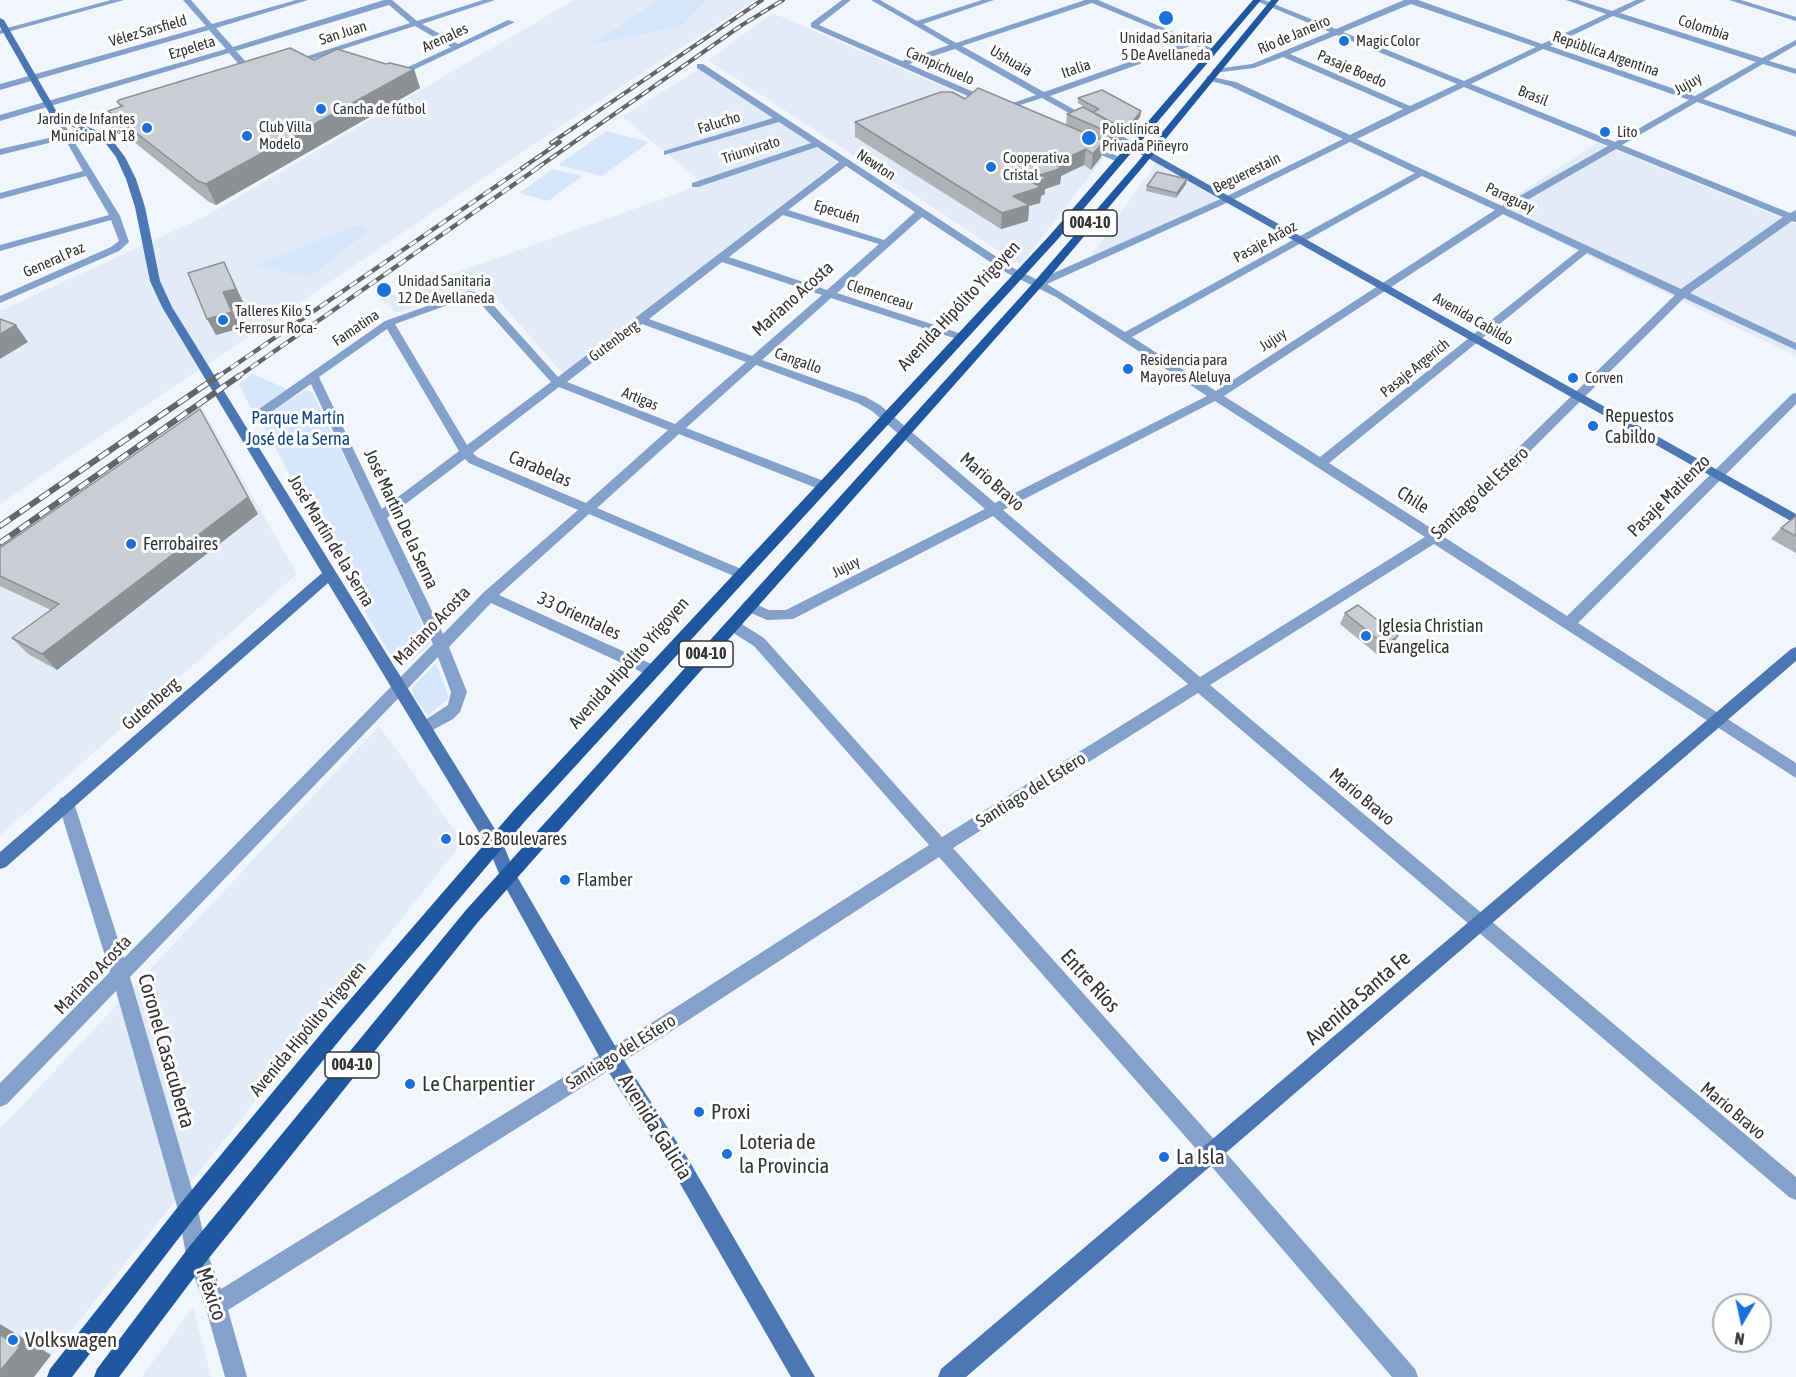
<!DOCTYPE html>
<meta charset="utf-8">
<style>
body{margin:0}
#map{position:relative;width:1796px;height:1377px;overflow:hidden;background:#f1f6fc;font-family:"Asap Condensed",sans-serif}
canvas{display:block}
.north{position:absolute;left:1712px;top:1293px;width:60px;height:60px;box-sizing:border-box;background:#fff;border:2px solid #adaeaf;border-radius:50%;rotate:189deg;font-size:16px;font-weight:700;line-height:24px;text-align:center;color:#323436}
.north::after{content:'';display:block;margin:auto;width:21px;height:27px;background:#1b71da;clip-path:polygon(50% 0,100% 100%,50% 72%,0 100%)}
</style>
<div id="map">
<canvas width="1796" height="1377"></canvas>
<div class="north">N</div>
</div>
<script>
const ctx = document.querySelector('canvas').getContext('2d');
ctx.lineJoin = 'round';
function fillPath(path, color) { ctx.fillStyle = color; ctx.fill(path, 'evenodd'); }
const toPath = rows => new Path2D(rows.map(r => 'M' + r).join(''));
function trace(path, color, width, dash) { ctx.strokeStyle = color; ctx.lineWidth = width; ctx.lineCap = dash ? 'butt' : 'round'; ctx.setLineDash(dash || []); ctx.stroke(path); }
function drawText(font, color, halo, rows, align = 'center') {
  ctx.font = font + ' "Asap Condensed",sans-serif'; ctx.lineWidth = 6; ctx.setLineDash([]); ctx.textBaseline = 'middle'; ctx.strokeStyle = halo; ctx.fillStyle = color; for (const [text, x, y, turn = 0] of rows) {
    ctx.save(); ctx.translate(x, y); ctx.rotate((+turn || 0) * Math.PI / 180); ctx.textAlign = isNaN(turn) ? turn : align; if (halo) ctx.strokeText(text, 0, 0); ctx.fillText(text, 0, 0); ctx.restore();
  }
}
fillPath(toPath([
 [574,0,755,0,585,110,0,504,0,311,206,216],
 [773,13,1104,157,1021,265,708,60],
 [702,67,837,162,565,376,486,286,395,313,382,299,704,184,622,117],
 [1598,143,1796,224,1796,356,1493,210],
 [1156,163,1222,200,1088,260],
 [200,404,297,574,0,835,0,545],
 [379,726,463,842,34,1377,0,1377,0,1129],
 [193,1307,211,1377,142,1377]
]), '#e2ebf8');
fillPath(toPath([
 [659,0,707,0,682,26,593,44],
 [606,131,649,142,602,176,558,165],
 [553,169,582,176,548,201,519,193],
 [360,226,368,231,309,277,257,265,352,227],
 [253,374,289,390,263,408,254,411,251,409,239,384],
 [306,390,312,392,375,520,431,643,405,666,396,665,336,562,260,419],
 [436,663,449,698,428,715,414,697,412,688]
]), '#d6e6fc');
fillPath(toPath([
 [111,0,124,0,0,34,0,30,111,0],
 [183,0,191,0,212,24,296,0,308,0,216,28,233,47,384,0,392,0,417,21,483,0,495,0,422,24,458,44,508,20,515,22,394,79,391,79,391,75,451,47,415,26,293,65,286,63,410,23,389,5,236,51,256,73,256,77,250,77,229,53,0,121,0,115,226,49,209,30,0,90,0,84,206,26,183,0],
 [842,0,851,0,819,25,902,61,949,45,871,0,880,0,917,21,982,0,994,0,923,24,956,43,1085,0,1098,0,1218,51,1214,53,1193,45,1050,96,1136,144,1136,148,1133,149,1042,98,1001,111,1001,107,1036,95,955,49,909,64,992,100,992,104,986,104,811,27,811,23,842,0],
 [1092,3,1186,42,1044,92,962,46,1092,3],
 [1254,0,1264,0,1336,29,1404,0,1418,0,1542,44,1606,14,1566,0,1578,0,1612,11,1636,0,1646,0,1620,13,1762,58,1796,40,1796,45,1769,61,1796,69,1796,74,1763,64,1703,99,1796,131,1796,137,1697,102,1622,145,1790,213,1796,210,1796,222,1792,221,1690,293,1796,343,1796,350,1684,298,1444,537,1567,616,1792,394,1796,393,1796,404,1578,623,1796,763,1796,778,1434,544,1210,685,1796,1177,1796,1200,1789,1197,1198,693,953,848,1220,1146,1415,1369,1418,1377,1392,1377,1206,1160,939,857,670,1032,228,1310,247,1377,225,1377,205,1305,186,1255,178,1210,116,991,7,1104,0,1107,0,1083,110,972,58,803,60,798,66,796,72,798,74,803,124,958,433,644,311,384,267,415,259,415,259,409,385,321,469,291,481,293,487,298,558,377,839,162,817,147,698,187,692,187,692,183,811,143,779,122,664,155,664,151,773,118,697,68,697,64,703,64,1015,269,1038,280,1225,197,1343,139,1230,86,1207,80,1207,76,1236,82,1350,135,1403,109,1283,57,1254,68,1213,73,1213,69,1216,69,1252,64,1330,32,1254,0],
 [1411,4,1536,47,1464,81,1343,32,1411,4],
 [1613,16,1756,62,1695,96,1550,46,1613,16],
 [1337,35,1457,84,1410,106,1290,54,1337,35],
 [1543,49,1689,100,1615,142,1471,84,1543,49],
 [1464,87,1608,146,1502,206,1357,139,1464,87],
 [1350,142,1415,173,1125,332,1047,284,1231,201,1350,142],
 [1616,149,1783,217,1681,289,1510,210,1616,149],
 [846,166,915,212,884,240,788,210,846,166],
 [1422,176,1495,210,1216,391,1132,337,1422,176],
 [1503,214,1579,250,1320,457,1224,396,1503,214],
 [783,215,879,244,827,290,729,257,783,215],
 [922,217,1007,273,1056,297,1207,396,995,503,880,405,866,397,762,360,831,298,957,339,965,339,965,335,837,293,922,217],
 [1587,253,1675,295,1434,530,1329,463,1587,253],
 [722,262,822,295,752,356,649,319,722,262],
 [470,297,479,302,551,382,467,445,395,324,470,297],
 [642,324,746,362,675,424,567,382,642,324],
 [387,329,459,451,382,509,319,377,387,329],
 [756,365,858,403,872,411,985,509,786,610,769,610,749,601,744,602,742,606,744,610,767,620,793,619,993,516,1188,684,942,837,764,638,737,621,727,621,725,625,727,629,754,646,929,845,656,1020,221,1289,208,1255,198,1210,130,977,438,657,451,692,448,705,419,724,416,728,419,732,424,734,429,732,453,719,460,712,467,692,449,647,491,603,648,675,658,675,660,671,658,667,499,595,589,514,736,577,746,577,748,574,746,571,597,508,679,434,819,489,829,489,830,486,829,483,686,428,756,365],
 [559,387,668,430,586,503,477,457,473,453,559,387],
 [1215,401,1425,537,1200,677,1003,510,1215,401],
 [465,459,469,463,578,510,484,592,443,634,387,518,465,459],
 [1729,0,1741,0,1796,17,1796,21,1729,0],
 [130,111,133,112,133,116,127,117,127,121,115,131,109,140,72,138,120,216,129,242,119,251,0,303,0,296,111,247,119,241,111,220,0,251,0,245,109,215,86,176,0,199,0,193,83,171,65,139,0,155,0,149,62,135,51,116,52,114,58,114,63,122,67,119,101,119,130,111],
 [117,120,108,127,103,135,70,133,64,124,101,125,117,120],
 [1082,143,1088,143,1126,160,1118,162,1082,147,1082,143]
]), '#83a1cb');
fillPath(toPath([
 [0,18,4,20,58,114,109,136,125,157,136,179,145,207,160,281,172,307,501,839,515,873,618,1051,688,1159,815,1377,791,1377,674,1173,604,1065,502,881,488,847,328,583,6,867,0,869,0,852,322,573,162,307,150,281,135,207,126,179,116,157,103,140,52,118,0,27,0,18],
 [1130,144,1136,144,1796,514,1796,524,1130,148,1130,144],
 [1796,647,1796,661,966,1377,938,1377,941,1369,1791,649,1796,647]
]), '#4b77b4');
fillPath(toPath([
 [1253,0,1261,0,1058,239,526,820,343,1036,195,1217,72,1377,47,1377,50,1369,181,1203,329,1024,514,810,1050,235,1253,0],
 [1271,0,1279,0,1142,168,1042,286,478,922,205,1263,119,1377,94,1377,97,1369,189,1247,466,910,1034,282,1136,164,1271,0]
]), '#1f57a1');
const railFar2 = toPath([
 [551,143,762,0],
 [522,168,560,142],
 [537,168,742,25,783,0]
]);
const railFar1 = toPath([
 [216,378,524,167],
 [236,378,539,167]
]);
const rail = toPath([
 [0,526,218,376],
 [0,543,239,376]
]);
trace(railFar2, '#636669', 4);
trace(railFar1, '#636669', 4.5);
trace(rail, '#636669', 6);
trace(railFar2, '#fff', 2, [8]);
trace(railFar1, '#fff', 3, [9]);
trace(rail, '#fff', 4, [12]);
fillPath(toPath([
 [314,60,386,64,414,69,420,88,216,205,209,202,119,130,108,111,120,107,117,102],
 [1078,98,1141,111,1140,117,1125,136,1118,131,1116,143,1108,149,1103,146,1101,157,1091,170,1084,165,1061,176,1060,184,1045,189,1045,194,1041,196,1040,203,1029,206,1028,221,1001,229,855,137,855,122,965,99,1066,125,1067,114,1093,113,1093,112,1078,103],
 [1186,184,1176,198,1146,191,1147,186],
 [210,426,258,514,57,670,28,654,12,638,51,610,0,586,0,548],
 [1796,516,1796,553,1771,539,1781,528],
 [1345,613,1392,647,1379,656,1340,624]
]), '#aeb1b6');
fillPath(toPath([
 [414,69,420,88,216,205,206,184],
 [1141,111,1140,117,1125,136,1126,130],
 [1119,127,1116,143,1108,149,1110,133],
 [1104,141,1101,157,1091,170,1093,154],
 [1086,149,1084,165,1061,176,1060,184,1045,189,1045,194,1041,196,1040,203,1029,206,1028,221,1001,229,1002,213,1013,196,1033,183,1040,175,1054,164],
 [1187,179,1186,184,1176,198,1177,193],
 [224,262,245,306,232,309,241,328,216,335,207,319,223,292],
 [16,325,28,342,0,359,0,334],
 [200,409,258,514,57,670,42,654],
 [1398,636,1392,647,1379,656,1385,645],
 [0,1324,51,1355,34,1377,0,1377]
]), '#8d9094');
const building = toPath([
 [290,48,314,60,337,49,386,64,390,63,414,69,206,184,198,181,108,111,123,106,117,102,119,100,290,48],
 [978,88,1104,141,1093,154,1086,149,1054,164,1062,168,1040,175,1047,178,1033,183,1041,187,1013,196,1029,205,1002,213,855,122,941,92,952,92,965,99,978,88],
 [1102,90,1141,111,1126,130,1093,112,1099,109,1078,98,1102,90],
 [1083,107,1119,127,1110,133,1067,114,1083,107],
 [1157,172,1187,179,1177,193,1147,186,1157,172],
 [224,262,236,289,223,292,232,312,207,319,188,273,224,262],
 [0,319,16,325,0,334,0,319],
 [200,409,248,497,42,654,12,638,59,604,0,576,0,548,200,409],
 [1796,516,1796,536,1781,528,1796,516],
 [1358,605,1398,636,1385,645,1345,613,1358,605],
 [0,1335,20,1347,0,1371,0,1335]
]);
fillPath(building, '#caced4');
trace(building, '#8d9094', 1.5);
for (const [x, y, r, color] of [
 [1166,18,8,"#1b71da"],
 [1344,41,6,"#1b71da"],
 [321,109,6,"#1b71da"],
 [147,128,6,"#1b71da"],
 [1605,132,6,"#1b71da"],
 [247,136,6,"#1b71da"],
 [1089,138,8,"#1b71da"],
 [991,167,6,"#1b71da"],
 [384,290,8,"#1b71da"],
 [223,320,6,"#1b71da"],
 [1128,369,6,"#1b71da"],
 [1573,378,6,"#1b71da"],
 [1593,426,6,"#1b71da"],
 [131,544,6,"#1b71da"],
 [1366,636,6,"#1b71da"],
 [446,839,6,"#1b71da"],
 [565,880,6,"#1b71da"],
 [410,1084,6,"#1b71da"],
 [699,1112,6,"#1b71da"],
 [727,1154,6,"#1b71da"],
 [1164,1157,6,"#1b71da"],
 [13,1340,6,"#1b71da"]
]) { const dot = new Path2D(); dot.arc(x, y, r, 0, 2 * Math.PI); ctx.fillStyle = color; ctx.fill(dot); trace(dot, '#fff', 2); }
drawText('15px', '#323436', '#fff', [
 ["Colombia",1704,28,18],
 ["Vélez Sarsfield",148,31,-16],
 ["San Juan",343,33,-18],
 ["Río de Janeiro",1294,35,-23],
 ["Arenales",445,38,-25],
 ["Ezpeleta",192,48,-17],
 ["República Argentina",1606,54,19],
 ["Ushuaia",1011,61,30],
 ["Campichuelo",940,66,24],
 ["Italia",1076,69,-19],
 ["Pasaje Boedo",1352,69,23],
 ["Jujuy",1688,84,-29],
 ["Brasil",1533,96,22],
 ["Falucho",719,123,-17],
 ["Triunvirato",751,150,-18],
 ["Newton",876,165,34],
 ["Beguerestain",1247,173,-26],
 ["Paraguay",1510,198,25],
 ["Epecuén",837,212,17],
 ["Pasaje Aráoz",1265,242,-29],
 ["General Paz",54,260,-24],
 ["Clemenceau",880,295,18],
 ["Avenida Cabildo",1473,319,30],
 ["Famatina",356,328,-34],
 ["Jujuy",1273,340,-33],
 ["Gutenberg",614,341,-37],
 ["Cangallo",798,361,20],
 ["Pasaje Argerich",1415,368,-39],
 ["Artigas",640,399,22],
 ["Jujuy",846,567,-27]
]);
drawText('15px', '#323436', '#fff', [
 ["Unidad Sanitaria",1166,38,"center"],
 ["5 De Avellaneda",1166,55,"center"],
 ["Magic Color",1356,41],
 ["Cancha de fútbol",333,109],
 ["Jardin de Infantes",135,119,"right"],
 ["Municipal N°18",135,136,"right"],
 ["Club Villa",259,127],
 ["Modelo",259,144],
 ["Policlínica",1102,129],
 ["Privada Piñeyro",1102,146],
 ["Lito",1617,132],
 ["Cooperativa",1003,158],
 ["Cristal",1003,175],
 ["Unidad Sanitaria",398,281],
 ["12 De Avellaneda",398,298],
 ["Talleres Kilo 5",235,311],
 ["-Ferrosur Roca-",235,328],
 ["Residencia para",1140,360],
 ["Mayores Aleluya",1140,377],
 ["Corven",1585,378]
], 'left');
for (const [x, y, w] of [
 [1090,223,54],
 [706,654,54],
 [352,1065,54]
]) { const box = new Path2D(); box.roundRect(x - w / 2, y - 13, w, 26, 4.5); ctx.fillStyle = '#fff'; ctx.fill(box); trace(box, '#323436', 1.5); }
drawText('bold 16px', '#323436', null, [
 ["004-10",1090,223],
 ["004-10",706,654],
 ["004-10",352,1065]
]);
drawText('18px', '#323436', '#fff', [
 ["Mariano Acosta",793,299,-42],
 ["Avenida Hipólito Yrigoyen",959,306,-47],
 ["Carabelas",540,469,23],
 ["Mario Bravo",992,482,41],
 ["Santiago del Estero",1480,493,-43],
 ["Pasaje Matienzo",1669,496,-45],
 ["Chile",1413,500,32],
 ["José Martín De la Serna",401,519,65],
 ["José Martín de la Serna",331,541,59],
 ["33 Orientales",579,616,25],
 ["Mariano Acosta",432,626,-46],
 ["Avenida Hipólito Yrigoyen",629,663,-48],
 ["Gutenberg",151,704,-41],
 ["Santiago del Estero",1031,790,-32],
 ["Mario Bravo",1362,797,40],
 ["Mariano Acosta",93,975,-46],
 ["Avenida Hipólito Yrigoyen",308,1029,-50],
 ["Santiago del Estero",621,1052,-32],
 ["Mario Bravo",1733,1111,40]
]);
drawText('18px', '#323436', '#fff', [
 ["Repuestos",1605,416],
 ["Cabildo",1605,437],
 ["Ferrobaires",143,544],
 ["Iglesia Christian",1378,626],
 ["Evangelica",1378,647],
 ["Los 2 Boulevares",458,839],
 ["Flamber",577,880]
], 'left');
drawText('18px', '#10478b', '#fff', [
 ["Parque Martín",298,418],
 ["José de la Serna",298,439]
]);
drawText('21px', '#323436', '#fff', [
 ["Entre Ríos",1090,981,48],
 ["Avenida Santa Fe",1358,998,-41],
 ["Coronel Casacuberta",166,1051,74],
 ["Avenida Galicia",655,1127,58],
 ["México",211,1294,71]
]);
drawText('21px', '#323436', '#fff', [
 ["Le Charpentier",422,1084],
 ["Proxi",711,1112],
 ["Loteria de",739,1142],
 ["la Provincia",739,1166],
 ["La Isla",1176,1157],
 ["Volkswagen",25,1340]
], 'left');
</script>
